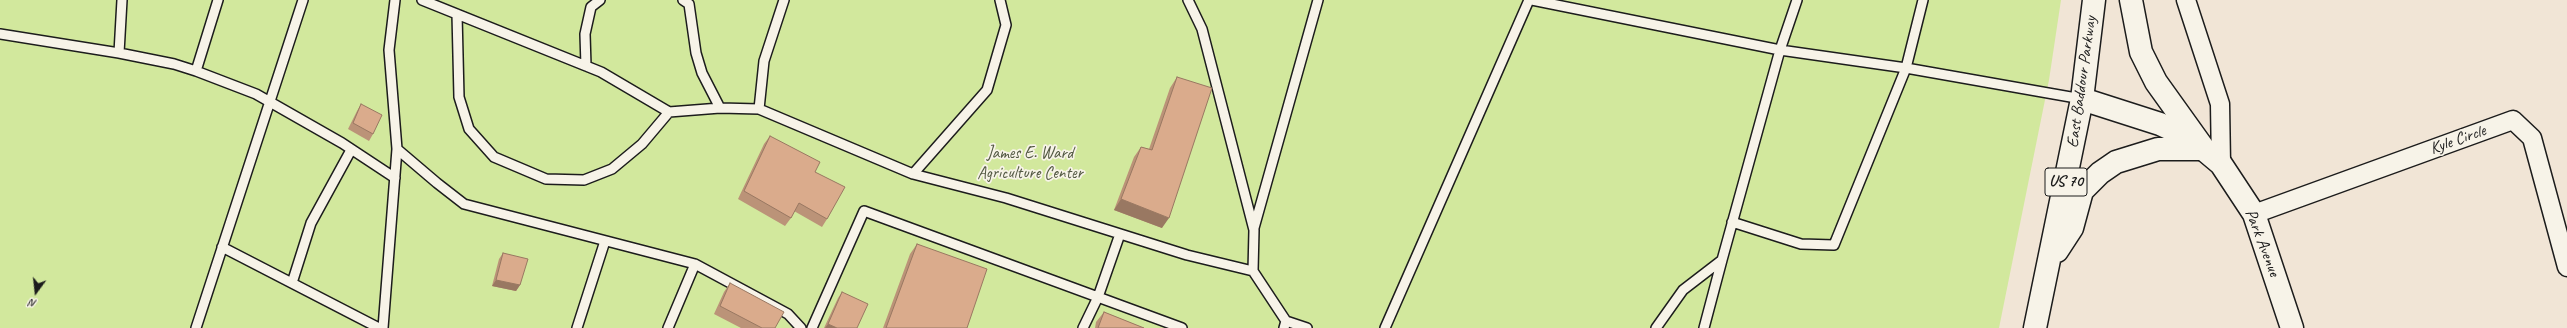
<!DOCTYPE html>
<style>
body{margin:0}
#map{position:relative;width:2567px;height:328px;overflow:hidden;background:#f1e5d6;font-family:Caveat,sans-serif}
canvas{display:block}
.north{position:absolute;left:16px;top:272px;width:40px;height:40px;-webkit-text-stroke:3px #f7f3e8;paint-order:stroke;rotate:195deg;font-size:11px;font-weight:700;line-height:16px;text-align:center;color:#1c1c1c}
.north::after{content:'';display:block;margin:auto;width:14px;height:18px;background:#1c1c1c;clip-path:polygon(50% 0,100% 100%,50% 72%,0 100%)}
</style>
<div id="map">
<canvas width="2567" height="328"></canvas>
<div class="north">N</div>
</div>
<script>
const ctx = document.querySelector('canvas').getContext('2d');
ctx.lineJoin = 'round';
function fillPath(path, color) { ctx.fillStyle = color; ctx.fill(path, 'evenodd'); }
const toPath = rows => new Path2D(rows.map(r => 'M' + r).join(''));
function trace(path, color, width, dash) { ctx.strokeStyle = color; ctx.lineWidth = width; ctx.lineCap = dash ? 'butt' : 'round'; ctx.setLineDash(dash || []); ctx.stroke(path); }
function drawText(font, color, halo, rows, align = 'center') {
  ctx.font = font + ' Caveat,sans-serif'; ctx.lineWidth = 3.5; ctx.setLineDash([]); ctx.textBaseline = 'middle'; ctx.strokeStyle = halo; ctx.fillStyle = color; for (const [text, x, y, turn = 0] of rows) {
    ctx.save(); ctx.translate(x, y); ctx.rotate((+turn || 0) * Math.PI / 180); ctx.textAlign = isNaN(turn) ? turn : align; if (halo) ctx.strokeText(text, 0, 0); ctx.fillText(text, 0, 0); ctx.restore();
  }
}
fillPath(toPath([
 [0,0,2061,0,2049,80,1999,328,0,328]
]), '#d2e89d');
const lane = toPath([
 [395,0,389,50,397,149,437,183,464,204,695,264,788,314,801,328],
 [422,0,601,72,669,112,720,108,759,109,913,174,1006,198,1187,255,1253,271],
 [683,0,689,4,696,53,702,73,720,108],
 [1188,0,1202,29,1254,230,1253,271,1286,321,1284,328],
 [1532,0,1780,50,1906,68,2082,99],
 [457,14,459,97,469,129,494,157,546,179,584,180,612,169,642,144,669,112],
 [0,34,119,53,174,64,196,71,256,94,342,143,395,178],
 [119,53,122,0],
 [586,66,585,34,591,7,600,0],
 [196,71,218,0],
 [759,109,764,61,784,0],
 [913,174,987,90,1006,25,1000,0],
 [1732,222,1801,244,1834,245,1906,68,1923,0],
 [1254,228,1318,0],
 [222,247,379,328],
 [292,283,311,223,351,150],
 [1286,321,1307,328],
 [196,328,303,0],
 [383,328,397,149],
 [577,328,605,241],
 [668,328,695,264],
 [812,328,864,211,1182,328],
 [1083,328,1098,297,1120,234],
 [1385,328,1529,0],
 [1656,328,1683,290,1722,260,1780,50,1797,0],
 [1704,328,1722,260]
]);
const street = toPath([
 [2186,0,2220,104,2221,164],
 [2254,214,2513,120,2532,138,2567,267]
]);
const secondary = toPath([
 [2082,99,2160,124,2190,138,2221,164,2254,214,2292,328]
]);
const primary = toPath([
 [2131,0,2141,52,2156,82,2204,149],
 [2057,251,2072,228,2082,191,2100,173,2116,162,2158,149,2204,149],
 [2035,328,2082,99,2094,0]
]);
trace(lane, '#1c1c1c', 12);
trace(street, '#1c1c1c', 21);
trace(secondary, '#1c1c1c', 25);
trace(primary, '#1c1c1c', 25);
trace(lane, '#f7f3e8', 9);
trace(street, '#f7f3e8', 18);
trace(secondary, '#f7f3e8', 22);
trace(primary, '#f7f3e8', 22);
fillPath(toPath([
 [1177,77,1162,228,1114,210,1134,157,1141,147,1149,149,1170,88],
 [361,104,373,134,369,141,348,129,357,111],
 [770,136,815,172,827,219,822,227,794,211,791,218,785,226,738,199,764,144],
 [917,244,967,328,883,328,910,254],
 [503,253,520,285,516,291,492,286,499,259],
 [730,283,775,328,741,328,714,314,724,292],
 [842,292,857,328,824,328,838,298],
 [1104,312,1144,328,1095,328,1096,322]
]), '#bb9378');
fillPath(toPath([
 [1121,199,1169,218,1162,228,1114,210],
 [496,280,520,285,516,291,492,286],
 [828,324,837,328,825,328]
]), '#997862');
const building = toPath([
 [1177,77,1212,88,1169,218,1121,199,1141,147,1152,150,1177,77],
 [361,104,382,115,373,134,353,123,361,104],
 [770,136,820,162,815,172,845,187,827,219,799,203,791,218,744,191,770,136],
 [917,244,987,269,967,328,886,328,917,244],
 [503,253,528,259,520,285,496,280,503,253],
 [730,283,784,312,775,328,762,328,720,306,730,283],
 [842,292,868,304,857,328,837,328,828,324,842,292],
 [1104,312,1144,328,1098,328,1104,312]
]);
fillPath(building, '#daab8c');
trace(building, '#997862', 1);
for (const [x, y, w] of [
 [2066,182,42]
]) { const box = new Path2D(); box.roundRect(x - w / 2, y - 14, w, 28, 3); ctx.fillStyle = '#f7f3e8'; ctx.fill(box); trace(box, '#1c1c1c', 1); }
drawText('bold 16px', '#1c1c1c', null, [
 ["US 70",2066,182]
]);
drawText('17px', '#1c1c1c', '#f7f3e8', [
 ["East Baddour Parkway",2082,82,-82],
 ["Kyle Circle",2458,140,-20],
 ["Park Avenue",2262,243,69]
]);
drawText('17px', '#535943', '#f7f3e8', [
 ["James E. Ward",1030,154],
 ["Agriculture Center",1030,174]
]);
</script>
